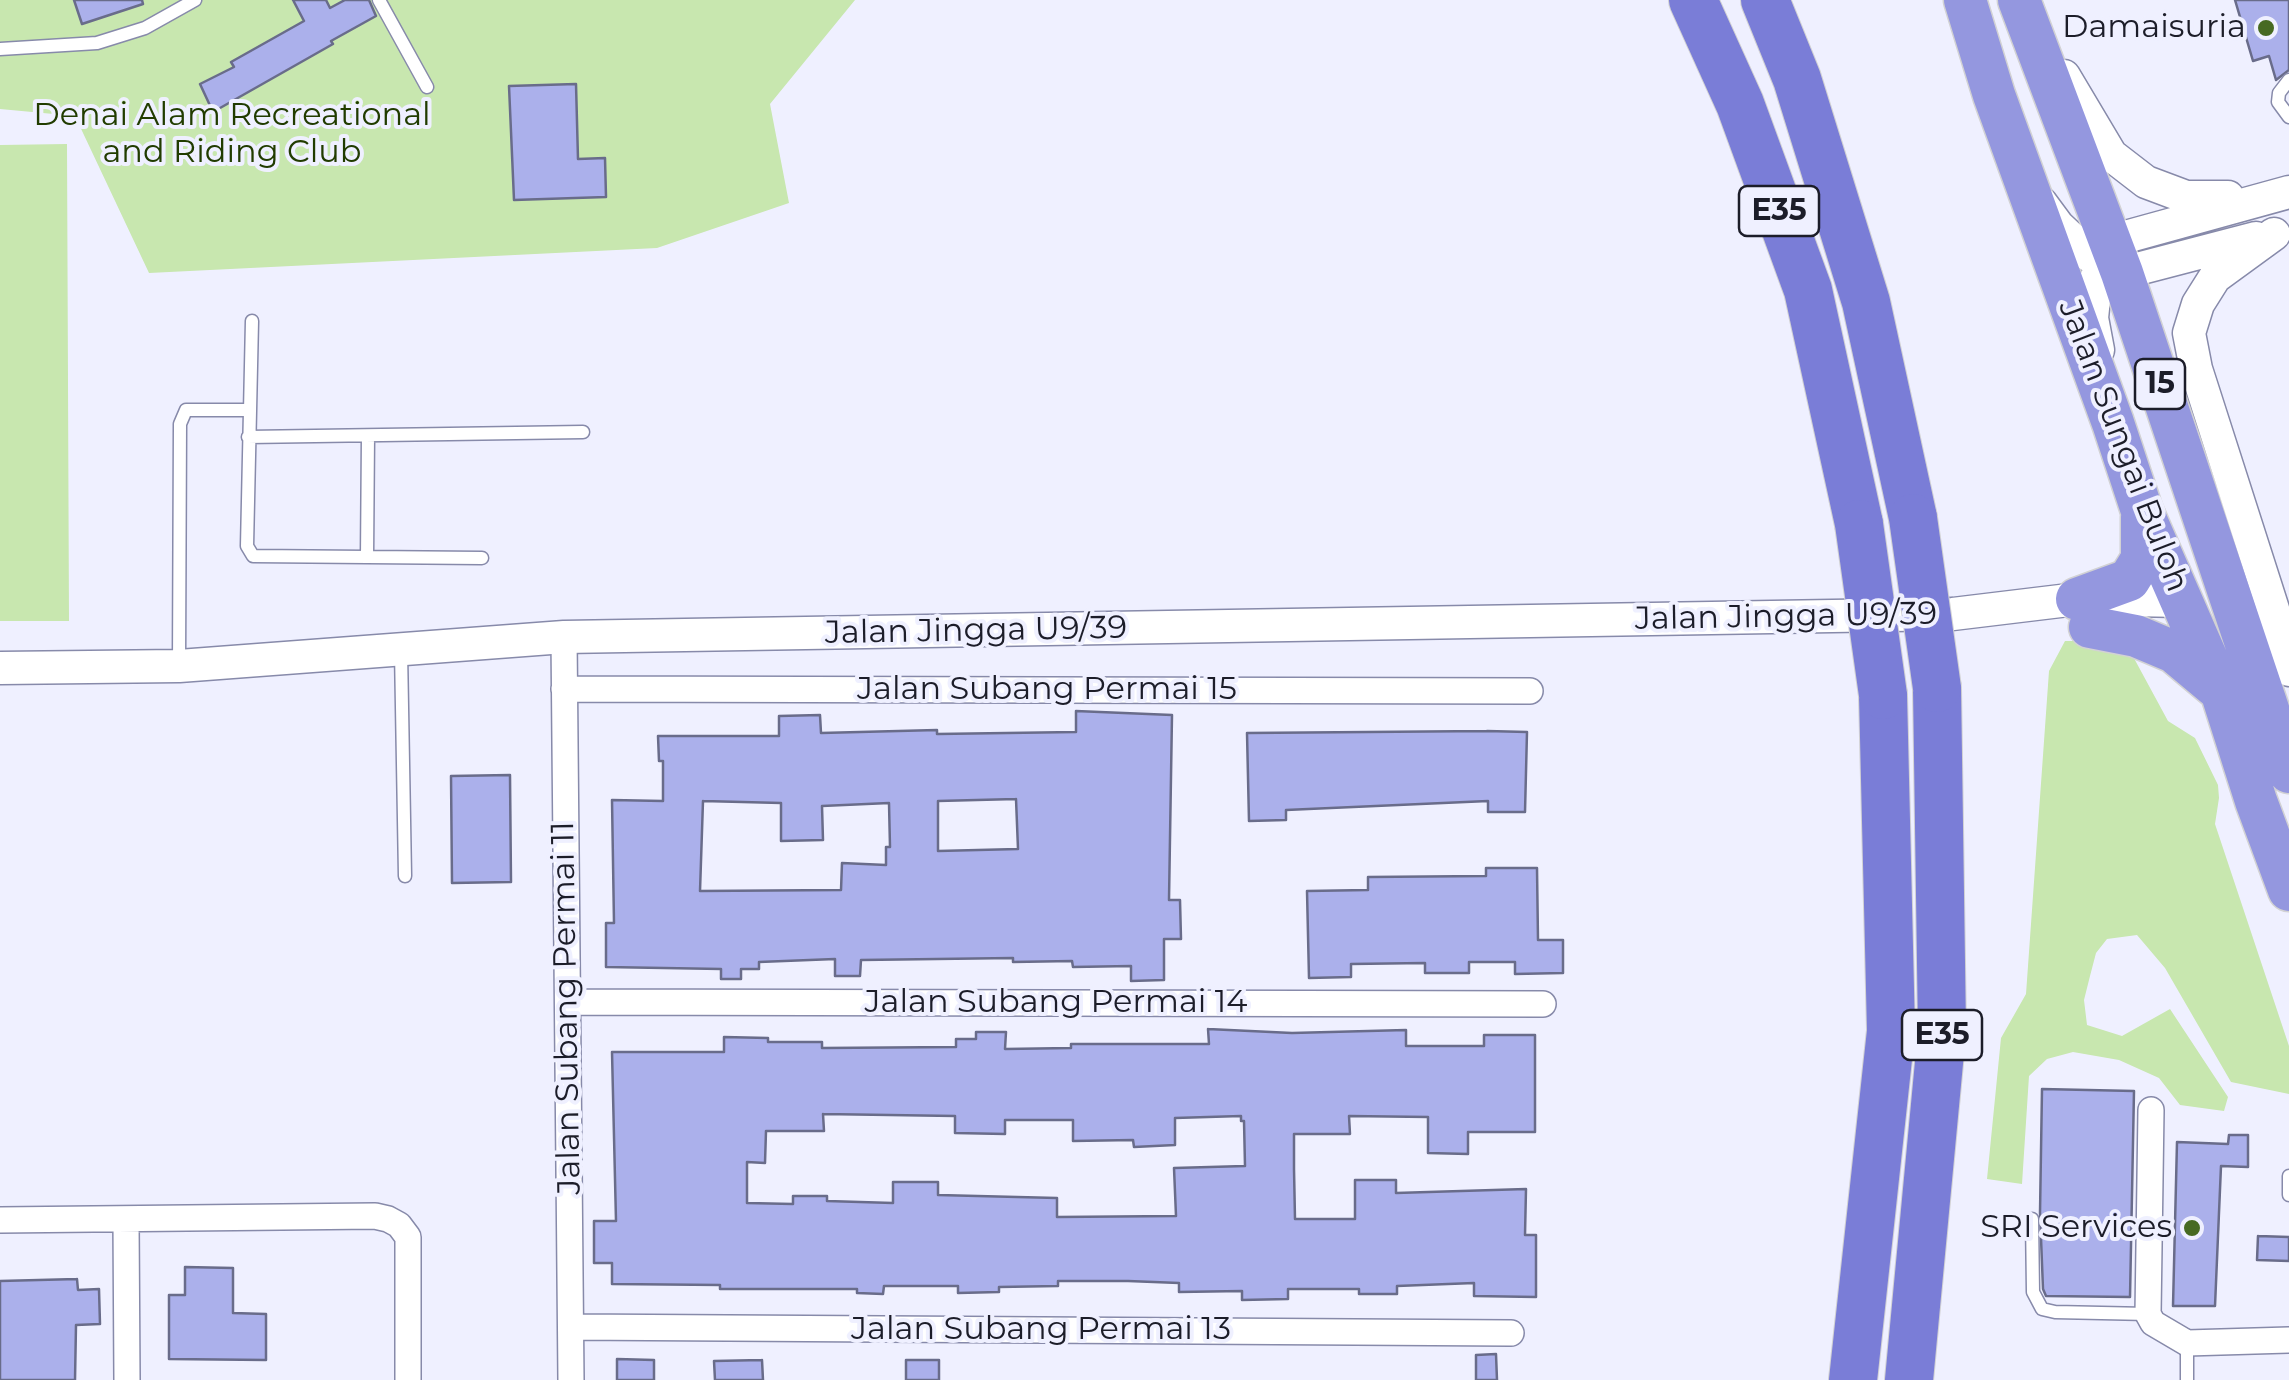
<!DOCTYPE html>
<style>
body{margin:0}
canvas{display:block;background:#eff0ff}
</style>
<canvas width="2289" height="1380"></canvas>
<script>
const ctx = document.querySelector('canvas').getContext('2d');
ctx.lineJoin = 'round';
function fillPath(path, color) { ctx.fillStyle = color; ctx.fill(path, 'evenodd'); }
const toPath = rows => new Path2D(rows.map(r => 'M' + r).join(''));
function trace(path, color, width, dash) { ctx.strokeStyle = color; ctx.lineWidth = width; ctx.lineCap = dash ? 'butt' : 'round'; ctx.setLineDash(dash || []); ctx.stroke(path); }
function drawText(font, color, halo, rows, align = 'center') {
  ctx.font = font + ' Montserrat,sans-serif'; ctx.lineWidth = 8; ctx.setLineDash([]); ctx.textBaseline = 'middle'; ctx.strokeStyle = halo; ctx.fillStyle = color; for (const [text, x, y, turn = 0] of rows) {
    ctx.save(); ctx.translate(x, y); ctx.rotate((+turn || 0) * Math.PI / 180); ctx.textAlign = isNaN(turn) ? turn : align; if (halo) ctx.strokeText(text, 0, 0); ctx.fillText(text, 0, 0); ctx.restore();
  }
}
fillPath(toPath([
 [0,0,855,0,770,104,789,203,657,248,149,273,75,116,0,109],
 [67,144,69,621,0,621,0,145],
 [2065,641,2105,641,2129,649,2168,721,2195,738,2218,785,2219,798,2215,824,2289,1046,2289,1094,2231,1082,2165,968,2137,935,2107,939,2096,953,2090,976,2084,1000,2087,1025,2122,1036,2170,1009,2228,1097,2224,1111,2180,1105,2159,1078,2119,1060,2073,1052,2047,1059,2029,1076,2022,1184,1987,1179,2001,1038,2026,994,2049,671]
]), '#c8e7af');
const building = toPath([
 [74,0,142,0,143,4,82,24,74,0],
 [293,0,326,0,330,8,345,0,369,0,376,16,331,41,333,44,213,112,200,84,234,67,231,62,304,21,293,0],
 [2235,0,2289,0,2289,70,2276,80,2269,56,2253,61,2235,0],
 [576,84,578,159,605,158,606,197,514,200,509,86,576,84],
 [1076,711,1172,715,1169,900,1180,900,1181,939,1164,939,1164,980,1131,981,1131,966,1073,967,1072,961,1013,962,1013,958,861,960,860,976,835,976,835,959,759,962,759,969,741,969,741,979,721,979,721,969,606,967,606,923,614,923,612,800,663,801,663,761,659,761,658,736,779,736,779,716,820,715,821,733,937,730,937,734,1076,732,1076,711],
 [1016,799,1018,849,938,851,938,801,1016,799],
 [703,801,781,803,781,841,823,840,822,806,889,803,890,847,886,847,886,865,842,863,841,890,700,891,703,801],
 [1487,731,1527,732,1525,812,1488,812,1488,801,1286,810,1286,820,1249,821,1247,733,1487,731],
 [510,775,511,882,452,883,451,776,510,775],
 [1486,868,1537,868,1538,940,1563,940,1563,973,1515,974,1515,962,1469,962,1469,973,1425,973,1425,963,1351,964,1351,977,1309,978,1307,891,1368,890,1368,877,1486,876,1486,868],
 [1208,1029,1292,1033,1406,1030,1406,1046,1484,1046,1484,1035,1535,1035,1535,1132,1468,1132,1468,1154,1428,1153,1428,1117,1349,1116,1350,1134,1294,1134,1294,1169,1295,1219,1355,1219,1355,1180,1396,1180,1396,1193,1526,1189,1525,1235,1536,1235,1536,1297,1474,1296,1474,1283,1397,1286,1397,1294,1359,1294,1359,1289,1288,1289,1288,1299,1242,1300,1242,1291,1179,1292,1179,1283,1128,1281,1058,1281,1058,1286,999,1287,999,1292,958,1293,958,1286,884,1286,883,1294,857,1293,857,1289,720,1289,720,1285,612,1284,612,1263,594,1263,594,1221,616,1221,612,1052,724,1052,724,1037,768,1038,768,1042,822,1042,822,1048,956,1047,956,1039,976,1039,976,1032,1006,1032,1005,1049,1071,1048,1071,1044,1209,1044,1208,1029],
 [823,1114,955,1116,955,1133,1005,1134,1005,1120,1073,1120,1073,1141,1133,1140,1134,1147,1175,1145,1175,1118,1241,1116,1241,1121,1244,1121,1245,1166,1174,1168,1176,1216,1057,1217,1057,1198,938,1195,938,1182,893,1182,893,1203,827,1201,827,1196,793,1196,793,1204,747,1203,747,1162,765,1163,766,1131,824,1131,823,1114],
 [2042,1089,2134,1091,2130,1297,2046,1296,2043,1289,2040,1213,2042,1089],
 [2229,1135,2248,1135,2248,1167,2221,1166,2215,1306,2173,1306,2177,1142,2228,1144,2229,1135],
 [2258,1236,2289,1237,2289,1261,2257,1260,2258,1236],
 [185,1267,233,1268,233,1313,266,1314,266,1360,169,1359,169,1295,185,1295,185,1267],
 [77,1279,78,1290,99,1289,100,1324,76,1325,75,1380,0,1380,0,1281,77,1279],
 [1496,1354,1497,1380,1476,1380,1476,1355,1496,1354],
 [617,1359,654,1360,654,1380,617,1380,617,1359],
 [762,1360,763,1380,715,1380,714,1361,762,1360],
 [906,1360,939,1360,939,1380,906,1380,906,1360]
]);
fillPath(building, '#abb0eb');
trace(building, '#696c8a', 2.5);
const service = toPath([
 [379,0,427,87],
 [0,49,97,43,145,28,195,0],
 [2289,80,2279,93,2278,102,2289,117],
 [252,321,247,546,253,556,482,558],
 [248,437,583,432],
 [367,557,368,436],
 [401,651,405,876],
 [179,664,180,424,186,410,248,410],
 [2289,1176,2289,1195],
 [2032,1219,2033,1292,2042,1309,2055,1312,2148,1314],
 [2187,1343,2187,1380]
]);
const minor = toPath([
 [564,637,571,1380],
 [564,689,1530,691],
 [568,1002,1543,1004],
 [2151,1110,2148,1314,2153,1323,2187,1343,2289,1340],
 [0,1220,375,1216,388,1219,399,1225,408,1237,408,1380],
 [126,1220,127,1380],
 [571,1327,1511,1333]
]);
const tertiary = toPath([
 [2064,76,2111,155,2146,182,2186,197,2228,197],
 [2041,203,2058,226,2090,256,2122,273,2256,238],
 [2274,234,2215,277,2198,304,2189,333,2196,369,2280,631,2289,670],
 [2098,350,2092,318,2096,279,2111,241,2289,192],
 [0,668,179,666,564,637,1953,614,2077,599,2182,601]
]);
const trunk = toPath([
 [1965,0,1994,95,2113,423,2142,511,2221,691,2256,801,2289,890],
 [2019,0,2122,273,2289,772],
 [2077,599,2129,580,2142,559,2142,517],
 [2090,627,2136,636,2174,652,2217,688]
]);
const motorway = toPath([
 [1693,0,1740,104,1808,290,1859,524],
 [1765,0,1797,79,1866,302,1913,518],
 [1853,1380,1891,1031,1883,695],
 [1909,1380,1942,1031,1937,688]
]);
trace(service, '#878aaa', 15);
trace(minor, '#878aaa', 28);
trace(tertiary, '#878aaa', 35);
trace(trunk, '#d2d2d4', 45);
trace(motorway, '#d2d2d4', 50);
trace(service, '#fff', 12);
trace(minor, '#fff', 25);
trace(tertiary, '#fff', 32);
trace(trunk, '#9497df', 42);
trace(motorway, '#7a7dd7', 48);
const motorwayBridge = toPath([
 [1913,518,1937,688],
 [1859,524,1883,695]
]);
trace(motorwayBridge, '#d2d2d4', 50, []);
trace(motorwayBridge, '#7a7dd7', 48);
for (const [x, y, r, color] of [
 [2266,28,10,"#476a22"],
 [2192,1228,10,"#476a22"]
]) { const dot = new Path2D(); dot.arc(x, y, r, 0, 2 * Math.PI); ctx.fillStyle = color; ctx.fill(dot); trace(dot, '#eff0ff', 4); }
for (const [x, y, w] of [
 [1779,211,80],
 [2160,384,50],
 [1942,1035,80]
]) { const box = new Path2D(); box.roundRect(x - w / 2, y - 25, w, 50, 8); ctx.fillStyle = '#eff0ff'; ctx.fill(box); trace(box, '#1c1d29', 2.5); }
drawText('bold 30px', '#1c1d29', null, [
 ["E35",1779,211],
 ["15",2160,384],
 ["E35",1942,1035]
]);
drawText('32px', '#1c1d29', '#eff0ff', [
 ["Damaisuria",2246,28],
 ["SRI Services",2172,1228]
], 'right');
drawText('32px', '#213c00', '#eff0ff', [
 ["Denai Alam Recreational",232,116],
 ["and Riding Club",232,153]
]);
drawText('32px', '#1c1d29', '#eff0ff', [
 ["Jalan Sungai Buloh",2123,446,69],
 ["Jalan Jingga U9/39",1786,617,-1],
 ["Jalan Jingga U9/39",976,631,-1],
 ["Jalan Subang Permai 15",1047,690],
 ["Jalan Subang Permai 14",1056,1003],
 ["Jalan Subang Permai 11",567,1008,-91],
 ["Jalan Subang Permai 13",1041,1330]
]);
</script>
